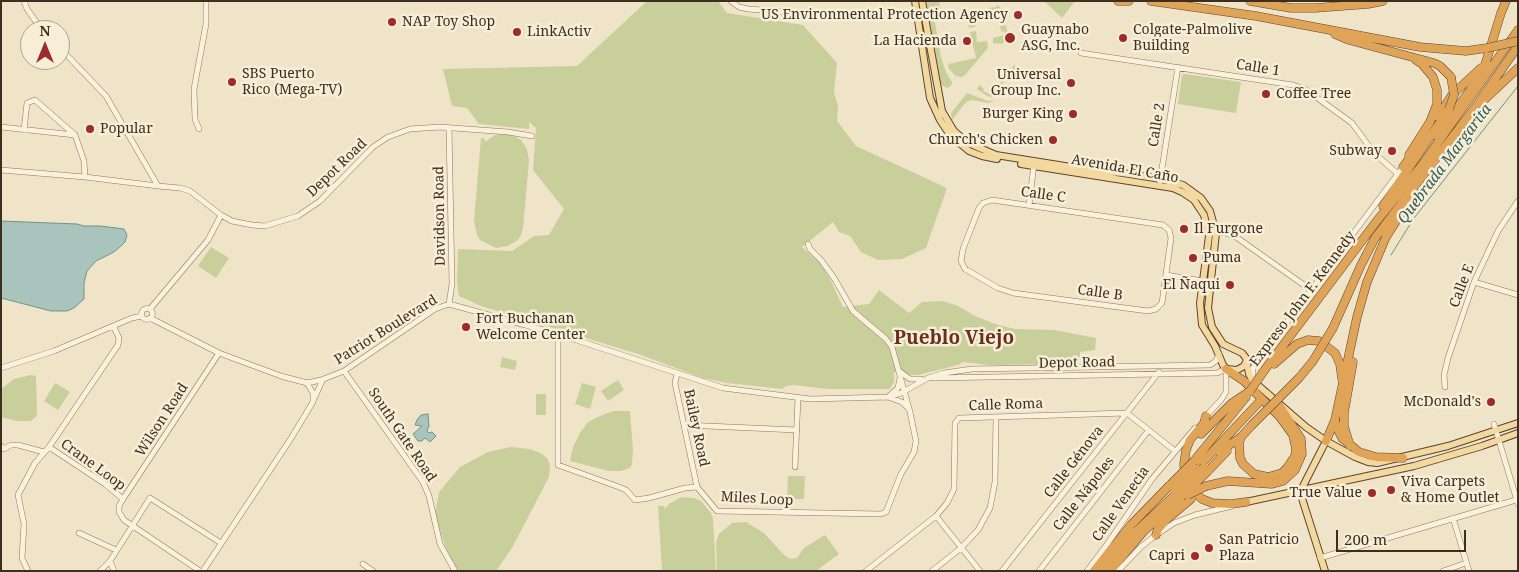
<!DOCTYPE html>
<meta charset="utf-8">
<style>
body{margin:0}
#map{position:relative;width:1519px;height:572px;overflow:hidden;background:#f0e4c8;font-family:"Noto Serif",serif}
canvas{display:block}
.frame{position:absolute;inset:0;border:2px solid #3d2e20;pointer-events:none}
.north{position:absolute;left:20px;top:20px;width:50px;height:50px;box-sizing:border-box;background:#f7eed8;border:1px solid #ada18e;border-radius:50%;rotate:0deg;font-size:14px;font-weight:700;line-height:20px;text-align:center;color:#3d2e20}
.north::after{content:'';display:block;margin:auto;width:18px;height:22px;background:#9e2a2b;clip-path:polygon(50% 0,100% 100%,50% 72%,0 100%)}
.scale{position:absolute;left:1336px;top:530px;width:130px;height:22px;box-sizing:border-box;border:2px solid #3d2e20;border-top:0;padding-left:6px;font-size:15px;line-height:18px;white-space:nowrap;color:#3d2e20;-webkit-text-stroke:4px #f7eed8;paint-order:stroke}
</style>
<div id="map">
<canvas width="1519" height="572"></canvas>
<div class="frame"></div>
<div class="north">N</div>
<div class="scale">200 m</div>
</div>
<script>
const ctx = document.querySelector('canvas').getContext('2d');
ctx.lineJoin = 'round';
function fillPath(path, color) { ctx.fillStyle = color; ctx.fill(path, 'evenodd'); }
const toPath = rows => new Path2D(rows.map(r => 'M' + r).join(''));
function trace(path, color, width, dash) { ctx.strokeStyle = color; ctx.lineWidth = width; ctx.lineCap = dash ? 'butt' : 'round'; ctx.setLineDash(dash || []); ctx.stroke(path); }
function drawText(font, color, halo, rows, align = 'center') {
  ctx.font = font + ' "Noto Serif",serif'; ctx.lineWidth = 5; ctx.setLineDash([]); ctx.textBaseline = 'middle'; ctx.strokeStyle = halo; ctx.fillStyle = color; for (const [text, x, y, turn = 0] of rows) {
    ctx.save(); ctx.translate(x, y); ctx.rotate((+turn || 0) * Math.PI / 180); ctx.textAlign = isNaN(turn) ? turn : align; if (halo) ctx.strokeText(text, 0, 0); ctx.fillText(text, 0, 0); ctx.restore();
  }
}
fillPath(toPath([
 [647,1,718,1,727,13,803,25,837,63,834,92,838,106,837,121,856,146,947,188,926,248,902,259,878,260,861,252,850,236,839,232,833,222,802,247,820,263,830,279,843,307,869,304,879,290,909,313,922,302,943,301,958,306,975,316,995,324,1015,329,1054,330,1096,338,1095,350,1080,352,1080,361,1071,364,989,365,963,362,958,365,918,375,909,375,901,370,894,372,894,382,890,389,827,389,794,385,786,386,782,389,727,383,703,378,638,354,481,306,459,296,457,282,458,249,512,251,534,236,549,235,564,209,533,170,536,128,529,122,529,129,479,124,467,108,452,106,443,69,577,66],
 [926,1,939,1,941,16,934,17,941,57,946,72,952,82,952,84,948,88,942,86,940,81],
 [1044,1,1075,1,1062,18],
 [997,5,1003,9,1005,21,999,22,997,13,989,14,988,8,996,7],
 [982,9,983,16,976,18,975,27,969,28,967,14,970,11],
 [1006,25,1008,37,1002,44,993,43,993,38,1005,35,1004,31,1001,32,1000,26],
 [976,31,977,42,987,41,988,48,965,75,961,77,956,76,949,69,948,64,976,58,970,32],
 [1015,64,1015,69,991,97,987,96,977,89,979,85,984,89,983,91,991,95],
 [1185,74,1241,82,1236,113,1178,104,1182,75],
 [967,93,988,101,995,100,989,103,972,100,966,102,952,120,951,113],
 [501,134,511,134,521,140,527,149,529,161,523,228,521,235,518,240,508,246,496,248,480,240,477,235,474,221,481,138,485,139,485,142,495,135],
 [211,247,229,258,216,278,198,266],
 [502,357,517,361,515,370,500,367],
 [31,375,36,376,37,416,31,421,17,421,1,417,1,389,14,379],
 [618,380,624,390,608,401,601,391],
 [55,383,70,392,58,410,44,401],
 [582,383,596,387,590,409,575,404],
 [536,394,546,394,546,415,536,415],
 [613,411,630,411,633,450,632,464,630,468,621,471,609,471,570,461,573,447,580,433,588,422,600,416],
 [511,447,530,449,540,453,547,458,550,465,549,477,512,548,496,571,458,571,445,546,435,514,439,492,460,467,488,452],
 [788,476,805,476,804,499,787,499],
 [681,497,694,498,701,501,711,513,713,519,716,571,662,571,658,506,664,506,665,509,669,504],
 [746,522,764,533,783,554,790,559,797,558,804,548,825,535,839,554,816,571,717,571,716,542,719,534,732,523]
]), '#c9cf9b');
const water = toPath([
 [1,221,77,224,84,226,100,226,124,229,127,235,125,242,121,246,114,252,96,261,87,271,84,283,84,299,74,308,67,311,51,311,1,298,1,221],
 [428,414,429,426,427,431,429,433,432,432,436,436,430,442,425,438,422,441,418,441,413,434,422,426,415,425,417,420,421,415,428,414]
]);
fillPath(water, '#a9c4bc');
trace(water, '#6f938a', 1);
trace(toPath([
 [1391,255,1414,218,1518,86]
]), '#6f938a', 1);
const minor = toPath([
 [24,1,27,9,42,30],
 [731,1,739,7,748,9,801,13],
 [60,48,106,96,158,186,180,188,190,191,221,215,232,221,252,225,265,226,298,216,320,201,373,147,388,137,410,129,440,127,508,132,532,136],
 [1081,53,1293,85,1305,89,1352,123,1374,153,1398,174],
 [1,127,75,135],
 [199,129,195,119,194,89,206,24,206,1],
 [24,130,27,103,35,100,75,135,84,161,85,177],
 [1,170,85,177,158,186],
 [1160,181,1178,67],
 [992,200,1163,225,1169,230,1171,238,1162,303,1156,309,1148,311,1013,293,998,288,965,269,961,261,963,249,979,208,983,203,992,200],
 [1029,205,1034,164],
 [1214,233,1225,233,1236,237,1311,290],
 [1166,275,1203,281],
 [1474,282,1518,295],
 [449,304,452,284,449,128],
 '141.5 314a5.5 5.5 0 1 1 11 0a5.5 5.5 0 1 1-11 0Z',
 [150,309,208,240,221,215],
 [150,318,219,353,281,376,307,383,321,380,344,371,435,309,449,304,558,334,723,388,810,399,888,397,901,393,928,378,944,373,972,369,1210,365,1216,361,1219,354],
 [558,334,558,465,619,487,626,490,635,500,649,498,685,488,697,487,717,511,881,514,886,512,901,474,914,452,916,441,910,412,892,347,886,339,853,311,834,278,821,260,810,249,808,244],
 [1247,361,1263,351],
 [1,368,54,351,132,318,142,316],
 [344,371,423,482,429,496,440,544,455,571],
 [899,371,910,379,921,379],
 [677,374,675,383,697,487],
 [900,378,898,388,888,397,902,402,908,408],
 [932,378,1217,373,1226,369,1226,392,1221,400,1204,418],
 [1252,379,1253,368,1266,350,1403,167],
 [1445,387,1444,375,1448,358,1474,282,1498,231,1518,201],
 [314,399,323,379],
 [1494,424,1518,504],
 [684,425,797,430],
 [1,446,4,449,11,445,18,445,44,452],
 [49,447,105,484,123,499,119,506,119,512,124,520,200,571],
 [795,467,798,398],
 [123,499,219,353],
 [936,516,980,571],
 [1453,518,1469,571],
 [79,533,116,550],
 [1320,558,1516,500],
 [110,561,114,571],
 [363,564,373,571],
 [28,571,22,558,24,524,18,495,35,463,49,447,118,345,119,338,114,327],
 [100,571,110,561,150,498,221,543],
 [203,571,290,440,313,402,313,393,307,383],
 [866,571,936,516,947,503,954,489,955,423,959,418,1127,413,1175,451],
 [932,571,961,548,978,530,990,508,995,482,996,417],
 [1002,571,1159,372],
 [1039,571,1148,431],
 [1087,571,1108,543,1152,479,1195,428],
 [1118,571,1141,547,1156,535,1174,523,1195,515,1232,506],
 [1443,571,1466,563]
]);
const major = toPath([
 [915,1,930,98,940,120,950,135,969,151,982,156,997,159],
 [922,1,942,111,954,131,968,143,996,155,1096,171,1122,173,1161,179,1183,185,1201,198,1210,211,1216,233,1208,308,1212,327,1223,344,1242,353,1246,358,1249,374,1252,380,1306,427,1326,441,1355,457,1368,462,1377,463,1448,446,1518,423],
 [1021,164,1173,188,1182,192,1194,200,1204,215,1209,236,1200,303,1202,325,1215,346,1223,365,1226,369,1237,370,1244,366,1246,362],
 [1246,502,1414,466,1482,446,1518,433],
 [1325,571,1300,492,1326,441]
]);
const highway = toPath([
 [1118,1,1129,1],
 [1151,1,1256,16,1420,47,1466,51,1487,48],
 [1250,1,1291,8,1315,8,1368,4,1383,1],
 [1335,34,1349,40,1434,63,1440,66,1451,77],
 [1483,101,1518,68],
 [1438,117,1452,95,1481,68],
 [1437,136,1470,90,1485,65,1501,13,1506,1],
 [1409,155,1430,122,1437,104,1437,90,1433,77,1422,64,1416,60],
 [1403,167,1413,153],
 [1383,206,1449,109],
 [1333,328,1361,265,1375,238,1474,109,1518,46],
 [1274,364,1297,344,1308,340,1319,341,1335,353,1340,364,1342,379],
 [1266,368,1376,222,1422,165,1518,30],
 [1226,369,1244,381,1280,417,1293,435,1296,449,1295,456,1287,468,1282,473,1268,477,1254,474,1243,464,1240,458,1239,443,1241,437],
 [1335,420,1337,428,1342,438,1359,452,1376,457,1403,458],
 [1201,434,1232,403,1250,391],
 [1326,441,1335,420,1357,317,1367,282,1386,237,1414,193],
 [1350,446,1344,426,1344,413,1353,362],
 [1219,452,1241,437,1252,425],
 [1194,461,1246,397],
 [1201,464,1262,399],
 [1208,471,1227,451],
 [1185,475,1184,464,1186,450,1190,440,1204,423,1206,416],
 [1206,486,1228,481,1272,484,1283,481,1295,470,1302,454,1301,439,1279,405],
 [1190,488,1202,499,1212,503,1231,504,1246,502],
 [1156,535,1158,529,1167,519,1191,499],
 [1094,571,1131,525,1170,485],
 [1103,571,1125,542,1177,493],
 [1110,571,1143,532,1181,497]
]);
trace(minor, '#8d765c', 6);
trace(major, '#5b4430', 8);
trace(highway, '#5b4430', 9);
trace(minor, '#faf1dc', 5);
trace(major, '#f3d9a0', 6);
trace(highway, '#e0a458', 8);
const highwayBridge = toPath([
 [1487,48,1518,41],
 [1449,109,1454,95,1451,77],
 [1250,391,1266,368],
 [1252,425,1299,378,1313,361,1333,328],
 [1171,484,1194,461],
 [1174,488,1196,469],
 [1177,493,1204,467],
 [1188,495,1206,486],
 [1181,497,1208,471]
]);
trace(highwayBridge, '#5b4430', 9, []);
trace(highwayBridge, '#e0a458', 8);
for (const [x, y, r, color] of [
 [1018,15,5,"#9e2a2b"],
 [392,22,5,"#9e2a2b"],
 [517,32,5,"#9e2a2b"],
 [1010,38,6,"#9e2a2b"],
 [1123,38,5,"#9e2a2b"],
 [967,41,5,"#9e2a2b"],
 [232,82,5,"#9e2a2b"],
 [1071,83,5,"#9e2a2b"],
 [1266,94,5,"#9e2a2b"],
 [1073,114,5,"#9e2a2b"],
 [90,129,5,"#9e2a2b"],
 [1053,140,5,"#9e2a2b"],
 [1392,151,5,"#9e2a2b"],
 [1184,229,5,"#9e2a2b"],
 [1193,258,5,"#9e2a2b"],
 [1230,285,5,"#9e2a2b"],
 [466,327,5,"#9e2a2b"],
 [1491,402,5,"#9e2a2b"],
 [1391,490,5,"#9e2a2b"],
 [1372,493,5,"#9e2a2b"],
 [1209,548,5,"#9e2a2b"],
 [1195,556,5,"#9e2a2b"]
]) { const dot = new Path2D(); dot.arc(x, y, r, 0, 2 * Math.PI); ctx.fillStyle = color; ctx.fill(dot); trace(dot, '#f7eed8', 2); }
drawText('14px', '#3d2e20', '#f7eed8', [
 ["US Environmental Protection Agency",1008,15,"right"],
 ["NAP Toy Shop",402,22],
 ["Guaynabo",1021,30],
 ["ASG, Inc.",1021,46],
 ["Colgate-Palmolive",1133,30],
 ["Building",1133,46],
 ["LinkActiv",527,32],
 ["La Hacienda",957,41,"right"],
 ["SBS Puerto",242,74],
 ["Rico (Mega-TV)",242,90],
 ["Universal",1061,75,"right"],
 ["Group Inc.",1061,91,"right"],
 ["Coffee Tree",1276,94],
 ["Burger King",1063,114,"right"],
 ["Popular",100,129],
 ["Church's Chicken",1043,140,"right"],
 ["Subway",1382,151,"right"],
 ["Il Furgone",1194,229],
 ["Puma",1203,258],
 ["El Ñaqui",1220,285,"right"],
 ["Fort Buchanan",476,319],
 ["Welcome Center",476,335],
 ["McDonald's",1481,402,"right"],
 ["Viva Carpets",1401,482],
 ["& Home Outlet",1401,498],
 ["True Value",1362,493,"right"],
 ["San Patricio",1219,540],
 ["Plaza",1219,556],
 ["Capri",1185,556,"right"]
], 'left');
drawText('14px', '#3d2e20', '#f7eed8', [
 ["Calle 1",1258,68,9],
 ["Calle 2",1157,125,-81],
 ["Depot Road",337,168,-44],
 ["Avenida El Caño",1125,169,10],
 ["Calle C",1043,195,8],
 ["Davidson Road",440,216,-91],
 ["Calle E",1462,286,-69],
 ["Calle B",1100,293,8],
 ["Expreso John F. Kennedy",1303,299,-53],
 ["Patriot Boulevard",386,330,-32],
 ["Depot Road",1077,363,-1],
 ["Calle Roma",1006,405,-2],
 ["Wilson Road",162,420,-57],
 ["Bailey Road",696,428,78],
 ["South Gate Road",402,435,56],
 ["Calle Génova",1074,462,-52],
 ["Crane Loop",93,465,36],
 ["Calle Nápoles",1084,494,-52],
 ["Miles Loop",757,499,3],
 ["Calle Venecia",1121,504,-55]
]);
drawText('italic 15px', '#2f5d5a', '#f7eed8', [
 ["Quebrada Margarita",1445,164,-53]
]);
drawText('bold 19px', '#6b2e1e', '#f7eed8', [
 ["Pueblo Viejo",954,339]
]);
</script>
